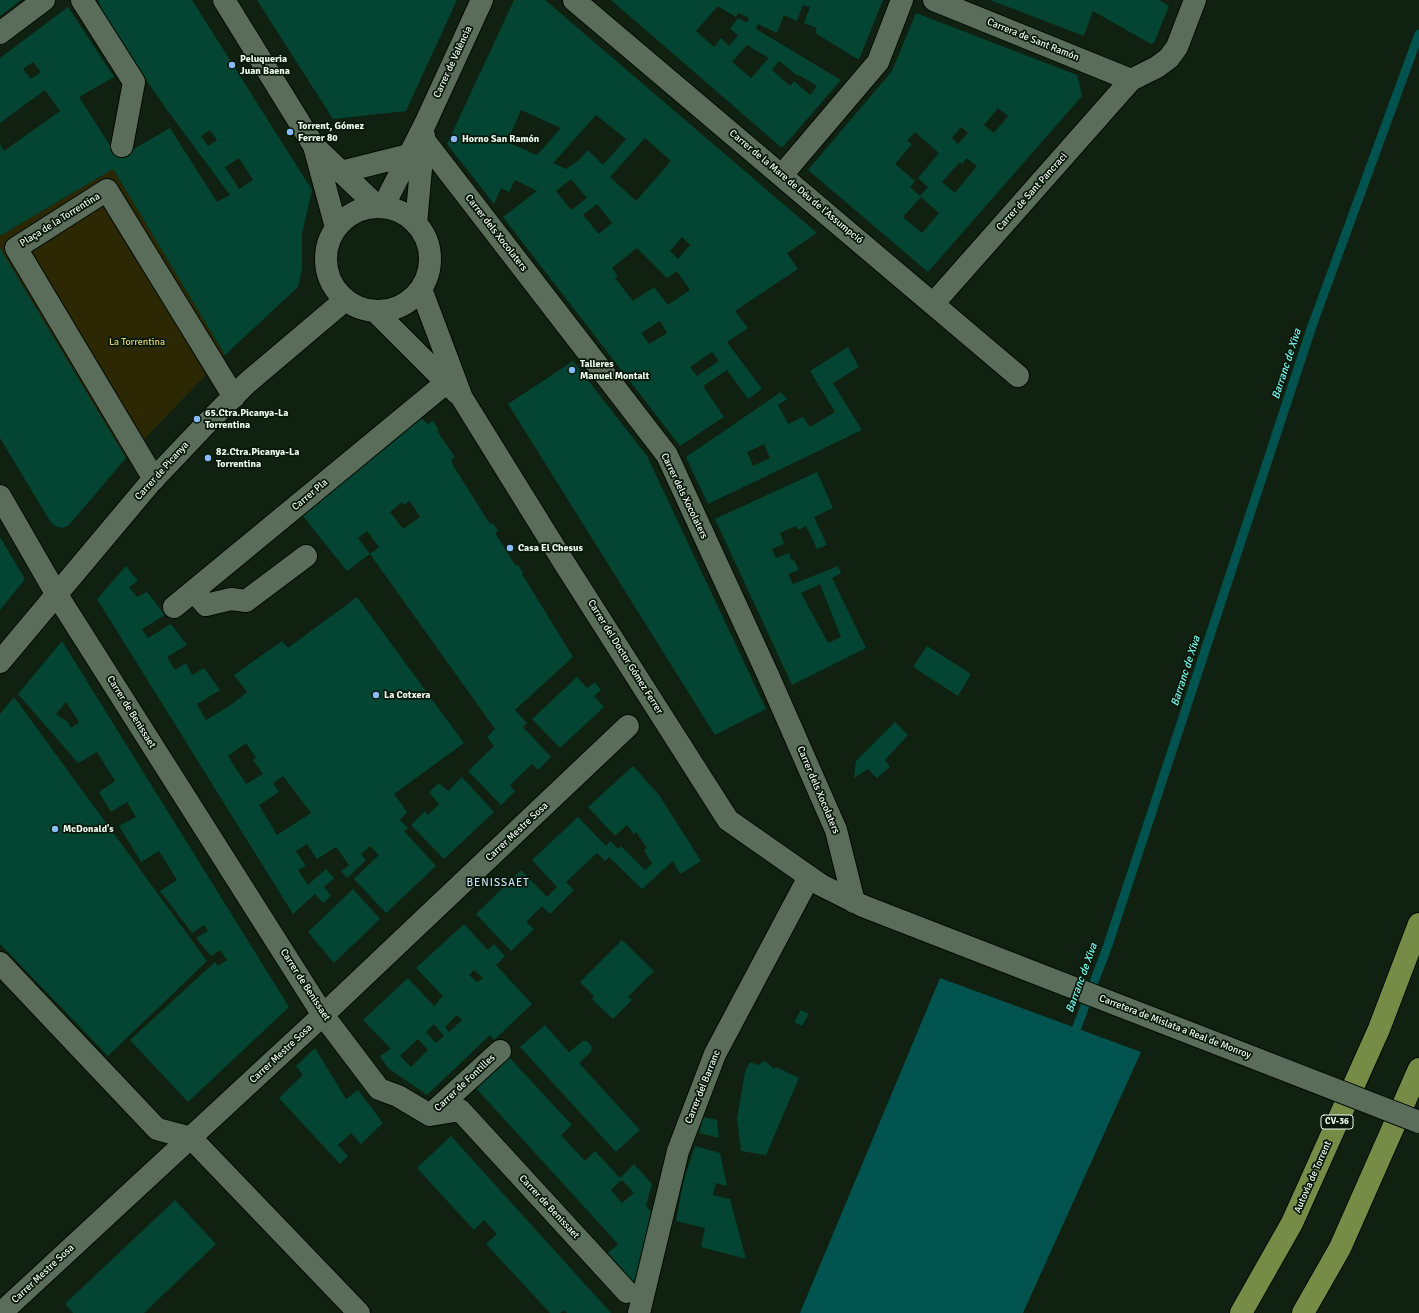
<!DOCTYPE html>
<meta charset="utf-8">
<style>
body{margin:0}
canvas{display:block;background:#102111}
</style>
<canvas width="1419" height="1313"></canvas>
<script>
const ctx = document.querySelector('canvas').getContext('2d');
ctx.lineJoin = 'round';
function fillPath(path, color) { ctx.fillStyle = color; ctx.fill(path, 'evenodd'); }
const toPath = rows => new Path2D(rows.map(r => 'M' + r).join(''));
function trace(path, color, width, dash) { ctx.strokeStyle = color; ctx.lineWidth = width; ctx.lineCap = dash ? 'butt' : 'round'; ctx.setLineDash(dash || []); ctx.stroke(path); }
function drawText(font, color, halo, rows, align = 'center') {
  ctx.font = font + ' Signika,sans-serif'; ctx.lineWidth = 3.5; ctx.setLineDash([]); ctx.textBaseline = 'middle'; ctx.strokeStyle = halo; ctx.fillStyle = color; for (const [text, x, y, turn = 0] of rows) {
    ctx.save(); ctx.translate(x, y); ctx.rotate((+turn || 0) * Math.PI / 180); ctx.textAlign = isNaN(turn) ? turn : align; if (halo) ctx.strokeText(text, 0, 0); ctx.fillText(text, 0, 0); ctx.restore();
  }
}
fillPath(toPath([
 [113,169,225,355,126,458,0,248,0,236]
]), '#2d2804');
fillPath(toPath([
 [940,978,1141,1052,1023,1313,800,1313]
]), '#00534f');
trace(toPath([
 [1072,1040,1108,945,1312,326,1419,34]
]), '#00534f', 9);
fillPath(toPath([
 [0,0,21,0,0,16],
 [98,0,192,0,312,190,302,234,302,269,298,287,225,355,113,169,0,236,0,144,4,151,60,111,45,90,0,123,0,58,68,7,114,77,79,97,118,158,170,128,217,202,230,195,167,110,114,33,104,16],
 [33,62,41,72,31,79,23,69],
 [210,130,217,140,208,146,201,136],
 [239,158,253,180,239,189,225,167],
 [257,0,457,0,406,111,333,119],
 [514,0,545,0,817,233,787,253,798,269,735,311,748,328,727,342,762,389,748,399,727,370,703,386,724,417,680,446,503,217,537,191,515,180,509,192,501,188,494,204,447,144],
 [521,110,561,128,537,155,507,142],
 [596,115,626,139,603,165,588,150,578,161,566,169,553,163],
 [645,138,671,161,636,201,610,177],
 [571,179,587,198,571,210,556,191],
 [597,204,612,223,599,234,583,215],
 [682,237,690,245,678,259,670,251],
 [637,248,667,278,677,271,690,290,668,305,654,287,633,301,615,278,618,276,612,268],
 [660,321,667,333,649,344,641,333],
 [712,352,719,361,697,376,690,367],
 [611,0,883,0,859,60,815,33,817,28,804,23,810,7,803,5,797,21,784,15,777,33,758,24,756,29,841,80,782,148],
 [718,6,736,17,738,13,749,18,747,23,738,18,730,29,738,35,729,46,721,38,714,47,696,31],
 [747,45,769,58,751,78,732,62],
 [779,61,798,76,799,75,817,86,810,95,794,81,790,86,772,70],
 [990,0,1159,0,1169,6,1154,43,1151,44,1093,11,1084,36],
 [916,13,1077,75,1082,96,928,272,808,170,892,71],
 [998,108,1008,116,994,133,984,125],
 [961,127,968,133,958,144,952,138],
 [915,132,939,153,918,178,928,187,920,196,910,187,915,181,895,164,912,144,907,141],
 [967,158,977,166,955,193,942,182,960,162,962,164],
 [921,197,939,213,922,233,903,217],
 [0,248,126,458,69,525,63,528,55,526,50,521,0,438],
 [848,347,859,367,833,383,862,430,708,504,686,457,781,392,787,399,778,405,788,424,803,417,810,427,835,412,810,371],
 [764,444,770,458,753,466,747,452],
 [573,361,647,456,766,709,715,735,508,404],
 [421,418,428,424,433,421,439,430,437,431,455,457,451,460,454,467,490,524,493,523,498,531,495,533,516,566,518,565,523,573,522,574,573,657,515,710,527,723,523,727,551,757,538,770,532,764,510,785,515,791,501,805,468,771,494,746,487,737,495,729,370,554,379,547,367,531,358,538,370,554,347,571,302,515,391,439,393,441,399,436,398,433],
 [410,501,420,517,403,529,390,512,402,502,404,505],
 [817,472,833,508,814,517,827,545,817,549,806,526,798,530,796,526,780,533,784,544,772,549,776,558,789,553,792,561,794,560,799,570,788,574,793,584,838,566,841,573,832,578,866,648,792,685,715,519],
 [820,584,841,637,828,643,801,593],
 [0,537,25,579,0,610],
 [126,566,138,581,129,587,137,597,147,592,165,615,142,629,148,638,171,624,187,645,167,657,175,670,186,663,192,675,204,668,220,690,197,704,206,720,231,705,247,692,234,675,282,641,288,648,357,597,464,743,394,794,407,812,400,820,408,828,404,831,436,866,386,913,354,879,379,855,370,846,361,854,366,860,347,878,341,871,349,865,336,847,317,859,307,844,296,851,306,866,298,870,308,885,326,869,334,878,324,887,331,896,323,903,315,894,293,914,97,599],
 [246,743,256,758,253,760,263,774,246,784,228,756],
 [283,776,311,813,277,835,259,805,279,792,273,783],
 [62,641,289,1007,188,1102,130,1040,215,962,218,966,227,960,220,950,211,956,196,938,208,931,204,925,192,933,160,891,177,880,159,851,141,862,135,852,119,826,136,817,127,802,111,812,99,792,115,781,97,752,78,763,18,694],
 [66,702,79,722,71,728,68,722,56,714],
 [927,646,971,674,958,696,913,667],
 [577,677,587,688,595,682,601,690,594,696,604,707,560,748,532,719],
 [14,697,207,961,108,1056,0,944,0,714],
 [895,722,908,735,885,760,890,767,877,778,868,769,854,778,856,761],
 [633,766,659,795,701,861,680,874,673,861,642,889,609,857,605,861,597,853,566,882,574,890,550,914,542,906,526,922,534,929,511,951,476,914,521,870,547,897,557,887,532,860,578,817,606,846,610,841,618,849,621,846,645,870,652,864,644,850,647,848,636,832,634,834,627,825,615,836,588,807],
 [462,777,494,812,444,859,411,825,425,811,428,815,439,804,429,792,439,783,448,791],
 [353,889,380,919,334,963,308,932],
 [464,924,488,950,494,944,505,956,496,965,532,1004,494,1040,490,1035,427,1095,388,1068,380,1056,391,1049,363,1020,408,978,434,1006,439,1001,438,1000,443,996,416,968],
 [474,970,483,978,477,982,469,975],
 [457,1015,462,1020,449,1032,445,1027],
 [434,1024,444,1036,436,1043,426,1032],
 [418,1039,428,1050,411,1067,400,1056],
 [622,940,654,971,628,997,632,1000,613,1019,592,999,594,996,580,982],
 [801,1010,809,1014,802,1026,794,1022],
 [545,1025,569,1052,583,1041,587,1041,592,1047,591,1052,579,1063,640,1130,616,1152,520,1047],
 [315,1048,346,1099,358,1090,383,1123,361,1144,351,1133,338,1145,348,1156,340,1164,279,1098,303,1075,296,1066],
 [507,1055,572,1125,561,1135,585,1161,595,1151,620,1178,634,1164,652,1184,646,1206,653,1214,634,1282,608,1253,618,1244,474,1086],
 [622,1180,634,1193,622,1203,611,1190],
 [765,1061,774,1069,776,1067,799,1078,766,1155,741,1151,737,1119,745,1072,750,1062,758,1065],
 [703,1117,717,1120,719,1138,699,1133],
 [451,1136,470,1157,611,1313,567,1313,564,1310,560,1313,550,1313,486,1244,497,1234,484,1220,474,1230,417,1168],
 [695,1146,720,1153,727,1186,716,1183,713,1195,730,1199,746,1259,701,1247,705,1228,676,1221,684,1179],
 [175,1200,216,1244,144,1313,73,1313,65,1304,66,1303]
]), '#034432');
const minor = toPath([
 [82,0,134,82,122,146],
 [224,0,314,146,377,206],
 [574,0,1018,376],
 [934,0,1131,80],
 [0,33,44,0],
 [424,140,667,455,768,675,836,830,854,902],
 [314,146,336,227],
 [341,172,409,155],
 [782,175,878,62,902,0],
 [383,207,425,124,482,0],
 '326 259a52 52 0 1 1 104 0a52 52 0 1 1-104 0Z',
 [416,224,424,135],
 [421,289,462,398,563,561,728,820,821,885,863,906],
 [933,304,1131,80,1157,67,1169,58,1177,47,1195,0],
 [375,311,457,393],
 [154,479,16,248,107,190,234,397],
 [0,496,57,595,323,1015,379,1089,398,1096,430,1115,460,1110,627,1292],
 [194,591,206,605,231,599,246,601,306,556],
 [174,607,447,382],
 [0,662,150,483,205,425,247,383,345,300],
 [0,963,157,1129,191,1138,359,1313],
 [430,1115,500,1051],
 [1,1313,323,1015,628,726],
 [639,1313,678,1151,715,1054,809,877]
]);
const highway = toPath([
 [1241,1313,1292,1223,1379,1029,1419,924],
 [1303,1313,1340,1248,1419,1069]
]);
trace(minor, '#000a01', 24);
trace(highway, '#000a01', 24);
trace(minor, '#5a6d5a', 22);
trace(highway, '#768c46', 22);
const minorBridge = toPath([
 [863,906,1419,1122]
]);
trace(minorBridge, '#000a01', 24, []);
trace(minorBridge, '#5a6d5a', 22);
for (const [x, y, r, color] of [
 [232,65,4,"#87bbfb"],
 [290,132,4,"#87bbfb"],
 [454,139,4,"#87bbfb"],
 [572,370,4,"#87bbfb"],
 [197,419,4,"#87bbfb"],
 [208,458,4,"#87bbfb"],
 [510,548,4,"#87bbfb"],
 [376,695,4,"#87bbfb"],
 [55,829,4,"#87bbfb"]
]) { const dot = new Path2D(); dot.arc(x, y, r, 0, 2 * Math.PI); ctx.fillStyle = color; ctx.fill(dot); trace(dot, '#071709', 1.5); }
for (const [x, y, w] of [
 [1337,1122,32]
]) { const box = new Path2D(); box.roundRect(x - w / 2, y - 7, w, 14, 3); ctx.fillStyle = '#071709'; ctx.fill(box); trace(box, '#eef9ee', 1); }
drawText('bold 9px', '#eef9ee', null, [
 ["CV-36",1337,1122]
]);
drawText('10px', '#eef9ee', '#071709', [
 ["Carrera de Sant Ramón",1033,40,22],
 ["Carrer de València",453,62,-65],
 ["Carrer de la Mare de Déu de l'Assumpció",796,187,40],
 ["Carrer de Sant Pancraci",1032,192,-48],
 ["Plaça de la Torrentina",60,220,-32],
 ["Carrer dels Xocolaters",496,233,52],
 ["Carrer de Picanya",162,471,-48],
 ["Carrer Pla",310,495,-40],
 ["Carrer dels Xocolaters",684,496,64],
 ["Carrer del Doctor Gómez Ferrer",625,657,58],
 ["Carrer de Benissaet",131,712,58],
 ["Carrer dels Xocolaters",818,790,67],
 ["Carrer Mestre Sosa",517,832,-43],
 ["Carrer de Benissaet",305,985,57],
 ["Carretera de Mislata a Real de Monroy",1175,1027,21],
 ["Carrer Mestre Sosa",281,1054,-43],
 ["Carrer de Fontilles",465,1083,-43],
 ["Carrer del Barranc",703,1087,-68],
 ["Autovia de Torrent",1313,1177,-66],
 ["Carrer de Benissaet",549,1207,47],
 ["Carrer Mestre Sosa",43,1274,-43]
]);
drawText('bold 10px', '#eef9ee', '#071709', [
 ["Peluqueria",240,59],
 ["Juan Baena",240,71],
 ["Torrent, Gómez",298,126],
 ["Ferrer 80",298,138],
 ["Horno San Ramón",462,139],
 ["Talleres",580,364],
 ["Manuel Montalt",580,376],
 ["65.Ctra.Picanya-La",205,413],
 ["Torrentina",205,425],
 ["82.Ctra.Picanya-La",216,452],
 ["Torrentina",216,464],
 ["Casa El Chesus",518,548],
 ["La Cotxera",384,695],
 ["McDonald's",63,829]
], 'left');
drawText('10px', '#e0d476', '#071709', [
 ["La Torrentina",137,342]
]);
drawText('italic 11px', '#79fbf2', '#071709', [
 ["Barranc de Xiva",1287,364,-72],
 ["Barranc de Xiva",1186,671,-72],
 ["Barranc de Xiva",1082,978,-70]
]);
ctx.letterSpacing = '1px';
drawText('11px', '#cbdff7', '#071709', [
 ["BENISSAET",498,883]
]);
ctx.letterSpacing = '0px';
</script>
